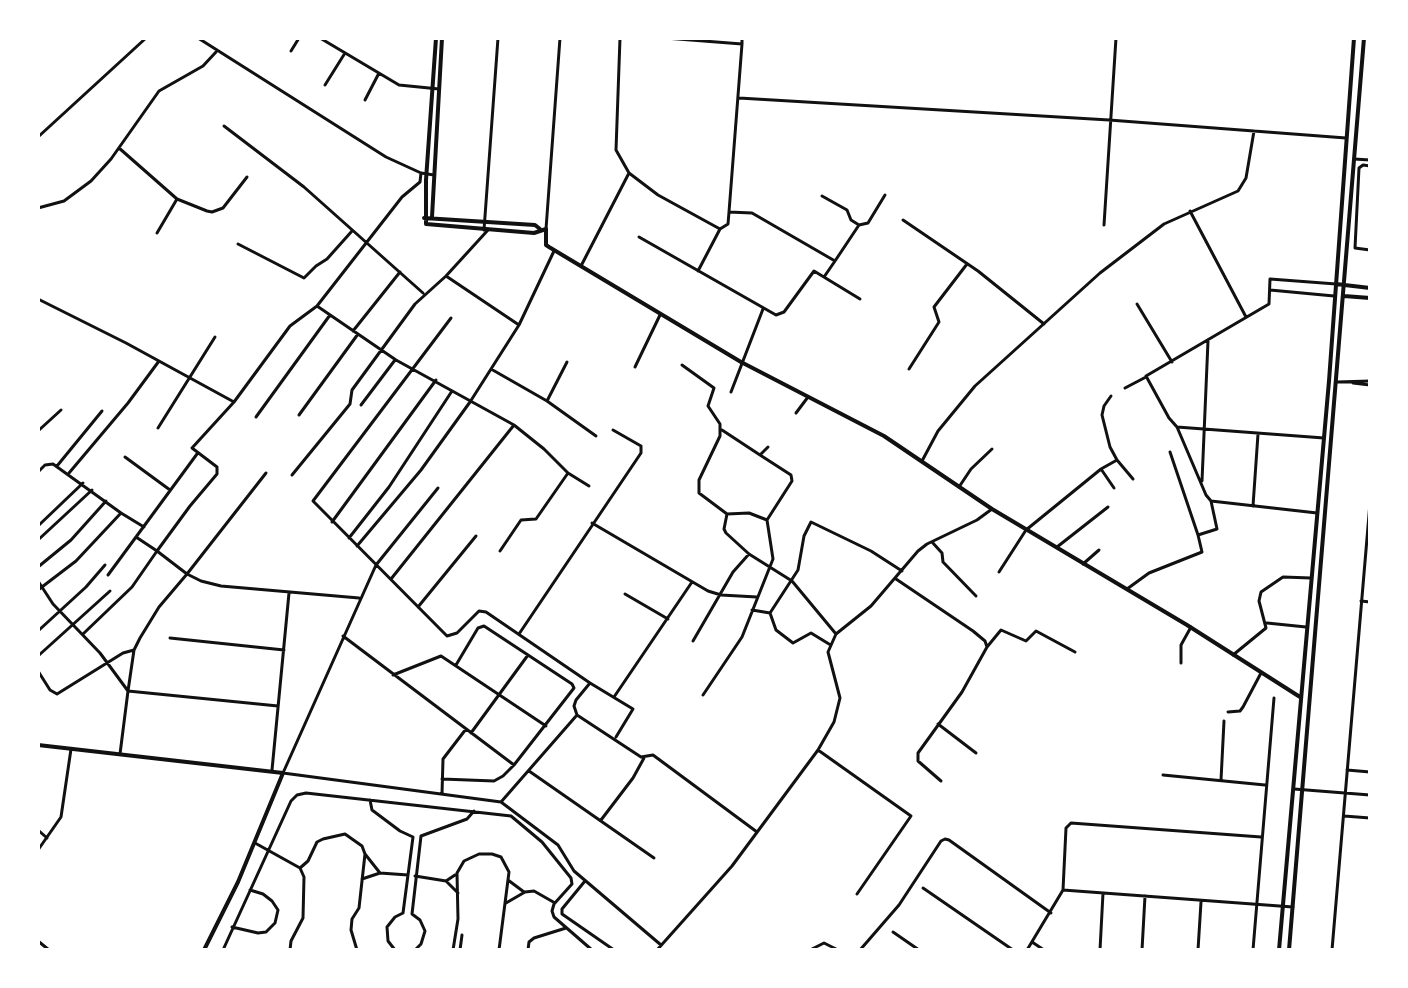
<!DOCTYPE html>
<style>
body{margin:0}
#map{position:relative;width:1408px;height:988px;overflow:hidden;background:#fff;font-family:"IBM Plex Serif",serif}
canvas{display:block}
.frame{position:absolute;inset:0;border:40px solid #fff;pointer-events:none}
</style>
<div id="map">
<canvas width="1408" height="988"></canvas>
<div class="frame"></div>
</div>
<script>
const ctx = document.querySelector('canvas').getContext('2d');
ctx.lineJoin = 'round';
const toPath = rows => new Path2D(rows.map(r => 'M' + r).join(''));
function trace(path, color, width, dash) { ctx.strokeStyle = color; ctx.lineWidth = width; ctx.lineCap = dash ? 'butt' : 'round'; ctx.setLineDash(dash || []); ctx.stroke(path); }
trace(toPath([
 [198,38,386,157,421,173,434,175],
 [320,38,399,85,439,89],
 [620,38,616,150,629,173,658,195,720,229,728,224,729,212,752,213,835,261,859,225,868,223,885,195],
 [665,38,742,44,742,38],
 [291,51,299,38],
 [325,85,345,53],
 [739,98,1109,120,1346,138],
 [365,100,379,73],
 [224,126,304,187,423,293],
 [38,137,146,38],
 [119,148,177,199,207,211,212,212,223,208,247,177],
 [1354,159,1370,160],
 [1370,166,1363,165,1359,168,1355,248,1370,250],
 [822,196,847,210,851,220,859,225],
 [38,208,64,201,91,181,111,159,159,91,203,66,216,52],
 [1190,211,1246,317],
 [729,212,742,44],
 [903,220,978,271,1044,324],
 [1104,225,1116,38],
 [546,229,560,38],
 [484,230,498,38],
 [157,233,177,199],
 [639,237,776,315,784,312,814,271,860,299],
 [238,244,304,278,316,266,327,259,352,231],
 [581,266,629,173],
 [698,271,720,229],
 [446,276,519,325],
 [824,277,835,261],
 [1270,290,1334,296],
 [38,299,126,343,234,402,290,326,317,306,402,197,420,182,421,173],
 [1137,304,1172,362],
 [317,306,396,360,514,425,544,449,568,473,589,486],
 [451,318,313,501,447,636,457,633,479,611,486,612,590,683,576,700,574,706,577,715,501,802],
 [353,331,400,272],
 [682,365,714,388,708,406,720,424,720,436,699,480,699,493,727,514,749,513,767,520],
 [635,367,660,315],
 [491,369,547,401,596,436],
 [909,369,939,322,934,307,967,264],
 [1337,382,1370,381],
 [1353,383,1370,385],
 [1125,388,1146,377],
 [731,392,763,309],
 [1111,396,1104,406,1102,415,1110,447,1117,460],
 [547,401,567,362],
 [361,405,395,360],
 [796,413,808,397],
 [299,415,358,334],
 [256,417,330,315],
 [1177,427,1206,495,1211,501,1317,513],
 [158,428,215,337],
 [722,430,760,455,768,447],
 [38,431,61,410],
 [1324,438,1177,427,1169,418,1146,376,1269,304,1270,279,1336,284],
 [1170,452,1198,535,1217,529,1211,501],
 [125,457,170,490],
 [922,461,938,431,975,386,1100,273,1164,224,1238,191,1246,178,1254,131],
 [57,466,102,411],
 [1101,469,1114,488],
 [38,472,45,465,53,464,121,513],
 [69,473,128,403,159,361],
 [266,473,187,574,201,581,221,586,359,598],
 [292,475,350,404,352,390,415,304,446,276,488,230],
 [1202,481,1208,341],
 [959,487,971,469,992,449],
 [438,488,376,565,283,773,501,802,558,845,574,871,661,945],
 [1253,506,1258,434],
 [727,514,724,529,726,533,749,554,792,581,836,634],
 [332,522,436,380],
 [592,523,708,591,721,595,757,597],
 [38,526,83,483],
 [349,538,389,487,452,391],
 [38,540,92,490],
 [932,542,942,553,943,562,976,596],
 [357,546,421,470,470,402,519,325,554,251],
 [1057,547,1108,507],
 [500,551,521,520,536,519,568,473],
 [1083,564,1099,550],
 [38,567,71,540,106,501],
 [999,572,1026,530,1101,469,1117,460,1133,479],
 [108,575,136,537],
 [391,579,514,425],
 [896,579,973,631,985,641,987,647,962,692,918,753,918,761,941,781],
 [38,581,53,604,100,653,128,691],
 [1127,589,1149,573,1202,552,1198,535],
 [38,590,76,561,121,513,144,527],
 [625,594,668,619],
 [1361,601,1370,602],
 [418,607,476,536],
 [752,610,770,613,776,630,793,643,811,633,829,644],
 [770,613,798,570,804,536,811,522,871,551,902,571],
 [1267,623,1306,627],
 [38,631,86,587,105,565],
 [83,634,132,587,157,551,136,537,197,454],
 [519,634,641,453,641,446,613,430],
 [343,636,514,765,574,688,572,684,484,626,478,628,456,665],
 [170,638,284,650],
 [693,641,733,572,749,554],
 [987,647,1001,630,1026,641,1036,631,1075,652],
 [1233,655,1266,628,1259,601,1261,592,1283,577,1311,578],
 [38,656,110,591],
 [1181,663,1181,645,1191,627],
 [38,671,50,690,57,694,123,653,134,650],
 [393,675,441,656,546,726],
 [590,683,633,709,616,737],
 [128,691,134,650,140,638,159,607,187,574,157,551,190,506,217,474,217,467,192,448,234,402],
 [703,695,742,637,773,559,767,520,792,481,791,475,760,455],
 [614,697,692,582],
 [1228,712,1240,711,1243,707,1261,673],
 [577,715,641,757,653,755,757,832],
 [938,724,976,753],
 [471,733,528,655],
 [818,750,911,816,857,894],
 [120,754,128,691,278,706],
 [272,770,289,593],
 [1347,770,1370,772],
 [529,771,654,858],
 [1163,775,1265,785],
 [442,779,494,781,503,776,514,765],
 [1221,780,1224,721],
 [1294,789,1370,795],
 [442,794,443,759,466,729],
 [370,800,372,810,400,831,413,837,403,913,395,917,387,927,388,941,395,950],
 [1344,816,1370,818],
 [601,820,633,778,644,758],
 [38,830,47,838],
 [255,843,300,868,304,877,303,918,291,941,290,950],
 [38,850,61,817,71,749],
 [365,854,380,873],
 [300,868,308,861,317,842,323,839,345,834,362,846,365,854,359,908,352,919,351,930,357,950],
 [455,875,446,881,458,893],
 [415,876,446,881],
 [362,879,380,873,408,875],
 [508,880,524,892],
 [585,881,562,909,562,914,614,950],
 [923,888,1013,950],
 [1063,890,1293,907],
 [506,903,525,892,534,891,555,903],
 [232,927,258,933,266,932,275,923,278,910,272,901,263,894,250,890],
 [893,932,919,950],
 [38,941,49,950],
 [1032,942,1044,950],
 [223,950,291,801,297,795,306,793,511,816,542,842,571,878,572,884,554,904,552,911,554,917,592,950],
 [415,950,421,944,425,931,420,920,412,914,421,836,467,819,474,811],
 [453,950,458,919,457,873,464,861,479,854,492,854,501,857,509,872,499,950],
 [460,950,462,935],
 [528,950,529,942,534,938,566,928],
 [657,950,732,866,818,750,834,722,840,698,828,652,836,634,871,606,918,551,927,544,977,520,992,509],
 [810,950,824,943,838,950],
 [860,950,899,905,941,841,945,839,949,840,1051,913],
 [1027,950,1063,890,1066,828,1071,823,1261,837],
 [1100,950,1103,893],
 [1142,950,1145,896],
 [1198,950,1201,902],
 [1253,950,1274,698],
 [1332,950,1370,503]
]), '#111', 3);
trace(toPath([
 [436,38,426,180,426,224,534,233,546,229,546,245,549,247,741,362,884,436,992,509,1187,625,1300,697],
 [432,217,442,38],
 [424,218,535,225,540,229],
 [1336,284,1370,288],
 [1344,296,1370,298],
 [38,745,283,773,238,882,204,950],
 [1279,950,1329,381,1354,38],
 [1289,950,1364,38]
]), '#111', 4);
</script>
